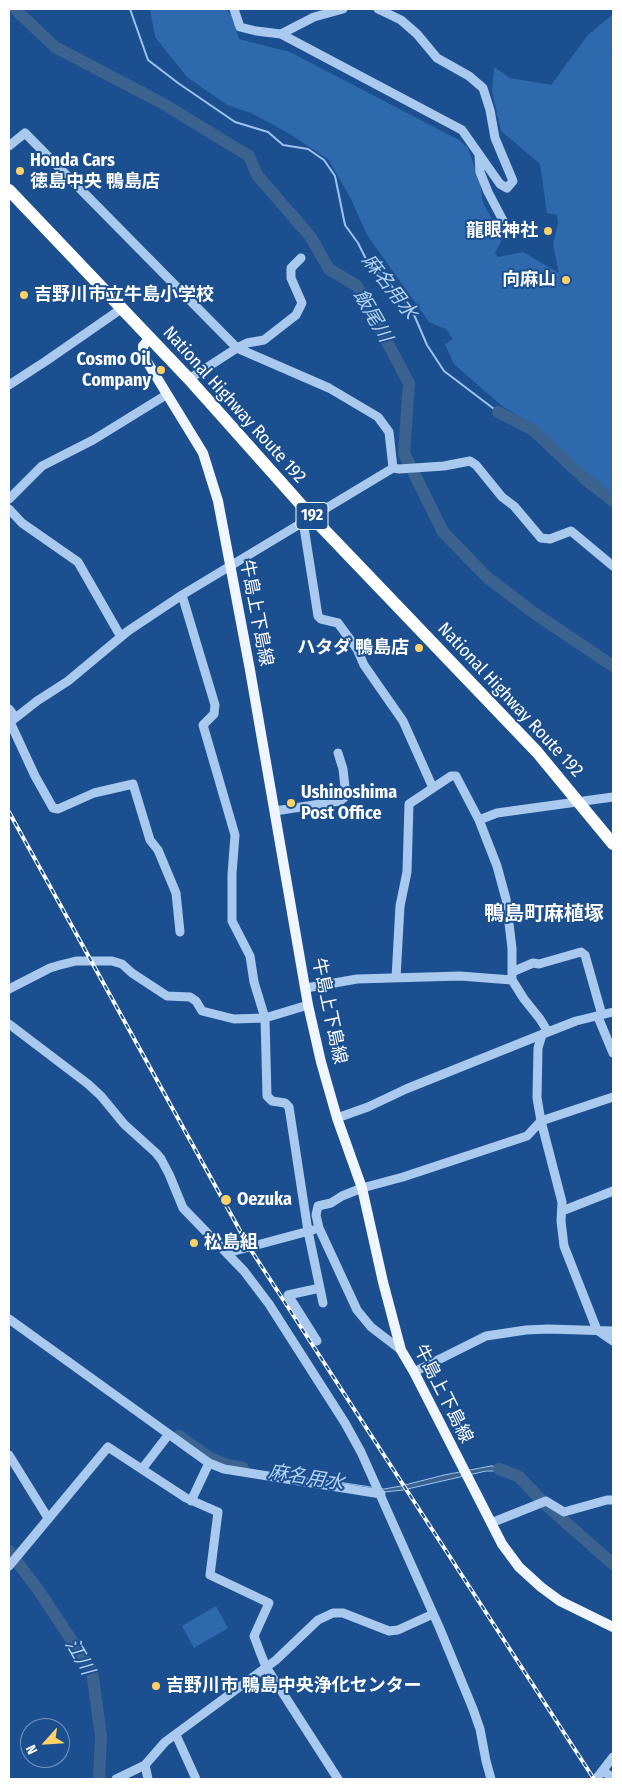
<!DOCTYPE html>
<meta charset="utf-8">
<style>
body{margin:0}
#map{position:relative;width:622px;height:1788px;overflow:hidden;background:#1b4f8f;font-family:"Fira Sans Condensed",sans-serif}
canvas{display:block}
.frame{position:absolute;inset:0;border:10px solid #fff;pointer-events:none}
.north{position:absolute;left:20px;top:1718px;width:50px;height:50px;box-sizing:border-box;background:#1b4f8f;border:1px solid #7695bc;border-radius:50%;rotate:244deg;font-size:14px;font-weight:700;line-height:20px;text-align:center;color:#fff}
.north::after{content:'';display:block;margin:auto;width:18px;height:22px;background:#ffd166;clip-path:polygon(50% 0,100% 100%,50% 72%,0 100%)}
</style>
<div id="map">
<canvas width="622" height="1788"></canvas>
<div class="frame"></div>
<div class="north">N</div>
</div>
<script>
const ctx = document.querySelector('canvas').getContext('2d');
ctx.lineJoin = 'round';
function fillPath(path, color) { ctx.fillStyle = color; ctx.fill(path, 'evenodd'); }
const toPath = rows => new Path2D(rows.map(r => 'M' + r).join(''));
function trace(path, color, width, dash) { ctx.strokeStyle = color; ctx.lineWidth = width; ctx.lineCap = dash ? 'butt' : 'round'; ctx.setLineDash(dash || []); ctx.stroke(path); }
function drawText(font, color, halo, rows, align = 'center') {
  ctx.font = font + ' "Fira Sans Condensed","Noto Sans JP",sans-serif'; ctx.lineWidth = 4; ctx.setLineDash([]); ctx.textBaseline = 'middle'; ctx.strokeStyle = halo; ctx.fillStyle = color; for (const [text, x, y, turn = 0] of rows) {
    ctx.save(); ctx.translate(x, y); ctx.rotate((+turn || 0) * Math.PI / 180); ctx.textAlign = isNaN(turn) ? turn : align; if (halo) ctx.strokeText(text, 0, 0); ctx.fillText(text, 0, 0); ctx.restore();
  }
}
fillPath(toPath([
 [150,9,225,9,232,15,239,39,290,52,459,140,468,148,480,182,483,203,503,238,495,253,498,257,523,252,559,273,553,244,558,224,557,215,547,213,540,164,501,131,492,91,494,67,510,78,551,85,588,35,613,14,613,49,611,51,613,54,613,496,532,424,502,406,454,364,445,344,453,339,446,329,429,322,367,235,350,197,328,159,288,133,251,113,227,105,187,77,155,37],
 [216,1606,228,1628,194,1648,182,1626]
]), '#2e69ad');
const water = toPath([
 [491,1466,504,1467,512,1470,515,1477,500,1471,486,1471,403,1490,384,1492,318,1482,318,1479,384,1489,401,1486,444,1475,491,1466]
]);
fillPath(water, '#3c6290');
trace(water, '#9cc4f0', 1);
trace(toPath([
 [130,9,148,60,178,83,235,122,268,132,283,145,308,149,324,160,335,176,345,225,358,243,368,263,389,283,412,310,427,345,444,371,498,412]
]), '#9cc4f0', 2);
trace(toPath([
 [15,9,55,47,162,103,249,156,257,175,310,236,329,269,357,286,409,383,404,453,443,532,488,578,534,613,613,666],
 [498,412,533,430,585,479,613,501],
 [179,1436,210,1458,228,1465,243,1468],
 [499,1469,518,1476,547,1506,613,1564],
 [9,1551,39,1591,92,1671,101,1736,99,1779]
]), '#3c6290', 12);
trace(toPath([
 [234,9,240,27,256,31,281,34,314,17,343,9],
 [281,34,462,130,500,184,507,188,513,181,495,138,490,110,483,88,469,76,437,58,417,34,401,20,378,9],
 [9,146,25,133,237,348,329,388,378,417,389,432,393,468],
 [479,155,480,172,488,192,508,230],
 [189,379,237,348,247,343,264,340,296,315,302,303,291,278,291,268,301,258],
 [9,385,46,361,121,309],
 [9,499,42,466,93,440,166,395],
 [9,509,22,523,78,562,121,637],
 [303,521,318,616,321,619,338,623,357,649,364,665,403,721,433,788],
 [182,595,215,705,214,714,203,725,235,835,232,874,232,921,250,956,254,982,265,1018,267,1096,272,1101,285,1103,289,1107,308,1231,323,1303],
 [9,709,15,717],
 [10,722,35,776,53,808,58,809,94,793,133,784,150,840,158,850,176,893,180,932],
 [9,723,37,701,68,681,128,631,182,595,393,468,399,469,444,466,470,461,476,465,502,497,514,506,541,538,550,539,571,531,613,566],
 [275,811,340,801,346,796,343,769,338,753],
 [512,972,533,963,539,964,581,952,585,955,602,1015],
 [396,978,400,906,407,872,409,804,451,776,456,776,479,820],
 [306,988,357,979,460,976,512,980],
 [9,989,50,968,60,965,76,961,112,961,122,964,132,973,167,996,190,997,196,1001,202,1011,234,1019,265,1018,308,1005],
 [598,1017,613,1053],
 [9,1024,88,1084,101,1096,124,1124,156,1153,161,1159,169,1174,183,1208,244,1271,269,1304,345,1423,361,1452,440,1629,473,1709,480,1729,486,1761,491,1779],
 [548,1032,540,1019,524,999,512,980,512,948,506,899,497,866,479,820,497,813,613,797],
 [542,1035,538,1048,537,1098,541,1121,562,1202,561,1221,564,1246,597,1330,613,1341],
 [337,1118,368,1107,406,1089,548,1032,576,1021,613,1012],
 [562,1211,613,1191],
 [227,1253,313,1230],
 [9,1319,209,1463,224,1469,381,1494],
 [317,1341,288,1295,320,1288],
 [401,1350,371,1327,357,1310,319,1228,316,1215,318,1206,331,1203,342,1196,362,1188,403,1177,527,1136,541,1121,613,1097],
 [414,1372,486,1336,526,1330,548,1329,613,1331],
 [9,1455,48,1518],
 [142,1469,169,1434],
 [191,1501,209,1463],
 [491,1523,546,1501,564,1512,607,1500,613,1500],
 [9,1566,108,1447,186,1498,218,1512,210,1575,269,1603,254,1636,260,1652,266,1667,338,1779],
 [176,1735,196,1779],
 [145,1765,148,1779],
 [603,1771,613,1778],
 [116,1779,145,1765,165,1742,276,1660,318,1620,333,1613,343,1613,389,1631,398,1630,433,1614],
 [596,1779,613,1757]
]), '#a9c9ee', 9);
trace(toPath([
 [150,338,143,346,143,355,203,453,218,501,250,670,308,1005,321,1062,337,1118,362,1188,383,1282,401,1350,414,1372,502,1544,519,1567,541,1587,560,1601,613,1627]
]), '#f0f6ff', 10);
trace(toPath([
 [9,190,189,379,312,517,537,752,613,844]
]), '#fff', 12);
const rail = toPath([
 [9,812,249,1247,594,1779]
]);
trace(rail, '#fff', 4);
trace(rail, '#1b4f8f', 2, [5.5]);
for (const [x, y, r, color] of [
 [20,171,5,"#ffd166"],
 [548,231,5,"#ffd166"],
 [566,280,5,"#ffd166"],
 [24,295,5,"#ffd166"],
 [161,370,5,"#ffd166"],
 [419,648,5,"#ffd166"],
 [291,803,5,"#ffd166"],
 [226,1200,6,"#ffd166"],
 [194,1243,5,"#ffd166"],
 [156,1686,5,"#ffd166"]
]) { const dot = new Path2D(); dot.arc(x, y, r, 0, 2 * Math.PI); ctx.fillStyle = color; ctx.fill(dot); trace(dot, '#1b4f8f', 2); }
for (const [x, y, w] of [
 [312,516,32]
]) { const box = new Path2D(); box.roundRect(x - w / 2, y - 13.5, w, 27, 4); ctx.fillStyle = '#1b4f8f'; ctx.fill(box); trace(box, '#fff', 1); }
drawText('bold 16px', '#fff', null, [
 ["192",312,516]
]);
drawText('bold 18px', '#fff', '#1b4f8f', [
 ["Honda Cars",30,161],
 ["徳島中央 鴨島店",30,182],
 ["龍眼神社",538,231,"right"],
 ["向麻山",556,280,"right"],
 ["吉野川市立牛島小学校",34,295],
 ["Cosmo Oil",151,360,"right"],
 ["Company",151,381,"right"],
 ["ハタダ 鴨島店",409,648,"right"],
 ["Ushinoshima",301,793],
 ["Post Office",301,814],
 ["Oezuka",237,1200],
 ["松島組",204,1243],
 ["吉野川市 鴨島中央浄化センター",166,1686]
], 'left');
drawText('18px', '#fff', '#1b4f8f', [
 ["National Highway Route 192",234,405,48],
 ["牛島上下島線",256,613,79],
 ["National Highway Route 192",510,700,47],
 ["牛島上下島線",329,1011,78],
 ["牛島上下島線",443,1394,63]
]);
drawText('italic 19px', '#b5d3f5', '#1b4f8f', [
 ["麻名用水",389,287,52],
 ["飯尾川",372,316,60],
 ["麻名用水",306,1478,9],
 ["江川",79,1657,60]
]);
drawText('bold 20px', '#fff', '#1b4f8f', [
 ["鴨島町麻植塚",544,914]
]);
</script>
